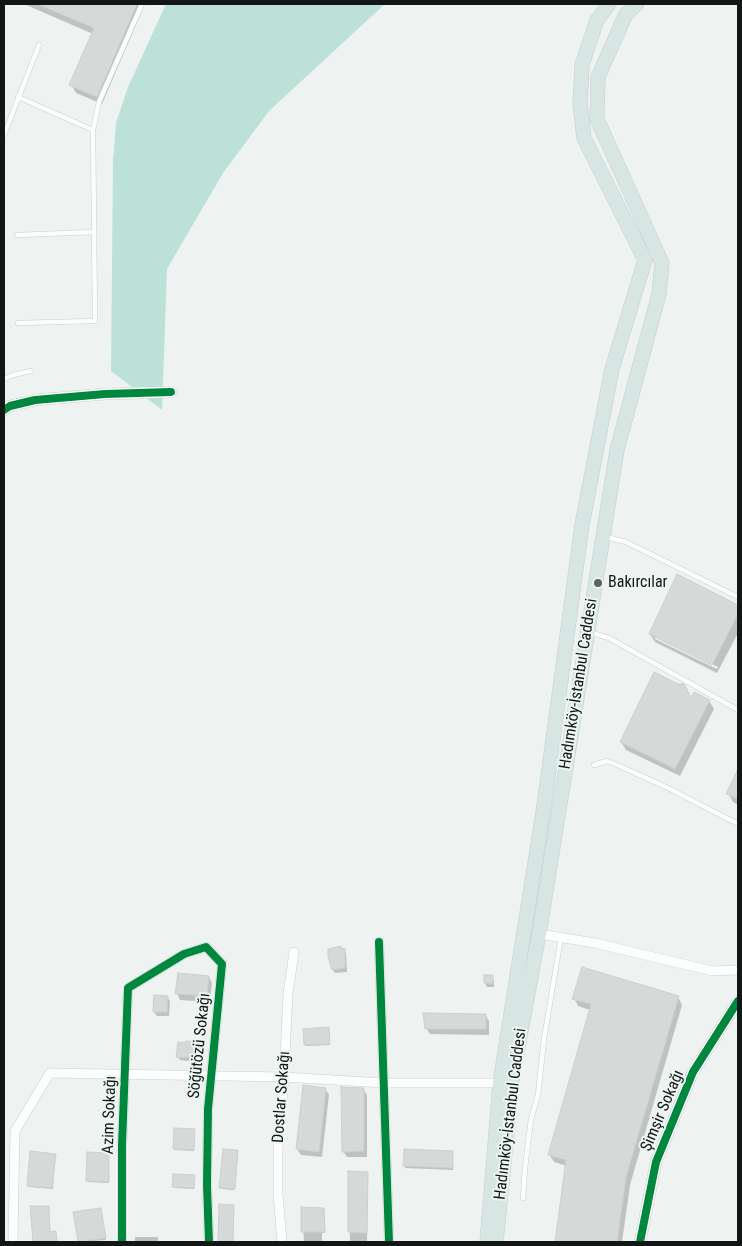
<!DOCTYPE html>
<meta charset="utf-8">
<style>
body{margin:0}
#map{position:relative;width:742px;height:1246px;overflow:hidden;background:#eef3f2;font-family:"Roboto Condensed",sans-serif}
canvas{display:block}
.frame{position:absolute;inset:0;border:5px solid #121615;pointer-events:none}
</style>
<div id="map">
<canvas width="742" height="1246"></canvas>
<div class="frame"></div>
</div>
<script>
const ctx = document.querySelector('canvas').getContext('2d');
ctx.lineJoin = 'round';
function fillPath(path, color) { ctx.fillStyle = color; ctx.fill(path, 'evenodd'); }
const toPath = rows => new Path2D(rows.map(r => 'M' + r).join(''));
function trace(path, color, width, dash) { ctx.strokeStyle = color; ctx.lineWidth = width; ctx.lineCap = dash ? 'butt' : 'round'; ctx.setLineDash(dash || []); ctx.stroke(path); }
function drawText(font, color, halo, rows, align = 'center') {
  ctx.font = font + ' "Roboto Condensed",sans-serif'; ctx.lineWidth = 4; ctx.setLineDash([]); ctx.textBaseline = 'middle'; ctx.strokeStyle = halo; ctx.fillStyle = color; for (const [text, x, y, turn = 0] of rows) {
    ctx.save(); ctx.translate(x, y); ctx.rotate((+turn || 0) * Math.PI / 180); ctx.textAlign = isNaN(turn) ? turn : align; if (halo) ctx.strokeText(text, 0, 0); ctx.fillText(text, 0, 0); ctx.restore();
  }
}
fillPath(toPath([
 [166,4,385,4,269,111,223,173,167,269,162,410,111,371,113,161,116,123,128,87]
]), '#bbe1d8');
fillPath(toPath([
 [24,4,145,4,102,104,76,93,71,84,93,34],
 [678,576,738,606,738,633,717,673,655,642,650,634],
 [655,636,718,667,717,669,655,639],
 [692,699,709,701,714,709,680,776,626,750,621,742],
 [738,772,738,805,733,802,728,793],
 [341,950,344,950,346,953,347,972,335,973,331,968],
 [485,976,492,977,494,981,494,987,487,987,485,983],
 [209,977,212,983,210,1002,180,1000,177,993],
 [155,997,167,997,170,1001,169,1016,157,1016,154,1012],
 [678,997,682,1005,630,1185,622,1242,556,1242,567,1166,554,1162,549,1154,590,1010,578,1006,574,998],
 [485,1015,489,1021,489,1035,430,1034,426,1028],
 [329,1028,330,1045,306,1046,305,1045],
 [200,1044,202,1048,201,1057,187,1061,180,1060,178,1057],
 [325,1089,329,1095,322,1157,301,1155,297,1149],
 [363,1089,367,1095,367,1157,347,1157,343,1151],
 [194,1131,194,1151,175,1150,175,1149],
 [405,1150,453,1152,453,1170,405,1168],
 [237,1151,235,1190,221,1189,221,1187],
 [109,1154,109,1183,88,1182,87,1181],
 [55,1155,53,1189,29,1187,28,1185],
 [349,1172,367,1173,368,1174,367,1242,350,1242],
 [195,1177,194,1189,175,1188,174,1187],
 [302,1209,324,1209,325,1233,322,1233,322,1242,304,1242],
 [101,1210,106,1240,79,1242,74,1213],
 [135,1237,158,1237,158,1241,191,1242,135,1242]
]), '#0003');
const building = toPath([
 [37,4,137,4,97,97,69,85,94,28,37,4],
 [677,574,738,605,738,614,712,665,649,634,677,574],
 [654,672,678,684,684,684,691,697,694,692,710,700,675,769,620,742,654,672],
 [738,769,738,799,726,794,738,769],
 [341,946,341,949,345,948,345,968,332,970,328,957,328,949,341,946],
 [582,967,679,996,626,1177,617,1242,555,1242,566,1160,548,1155,591,1004,572,999,582,967],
 [178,973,209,976,207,996,175,994,178,973],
 [484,975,493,975,493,984,484,983,484,975],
 [154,995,168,996,167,1012,153,1012,154,995],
 [423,1013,486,1014,486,1029,425,1029,423,1013],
 [329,1027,330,1044,304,1045,303,1029,329,1027],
 [186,1041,200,1043,200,1054,184,1058,176,1057,178,1042,186,1043,186,1041],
 [303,1085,326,1088,319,1152,296,1149,303,1085],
 [341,1087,364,1088,364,1151,342,1152,341,1087],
 [174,1128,195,1129,194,1150,173,1149,174,1128],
 [223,1149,238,1150,235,1189,219,1188,223,1149],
 [404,1149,453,1151,453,1168,403,1166,404,1149],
 [30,1151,56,1154,52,1188,27,1186,30,1151],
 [87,1152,109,1153,109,1182,86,1181,87,1152],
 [348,1171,368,1172,367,1233,348,1232,348,1171],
 [173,1174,195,1175,194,1188,172,1187,173,1174],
 [219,1204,234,1205,233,1242,218,1242,219,1204],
 [30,1206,49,1206,50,1232,56,1231,57,1242,33,1242,30,1206],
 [301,1207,324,1208,325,1232,301,1232,301,1207],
 [101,1208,106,1238,78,1242,73,1212,101,1208]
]);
fillPath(building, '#d5d9d8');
trace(building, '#cbcfce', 1);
const service = toPath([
 [18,97,93,130,95,321,18,323],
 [93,130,99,102,142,4],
 [4,135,39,45],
 [17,235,94,232],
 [4,379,13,375,31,371],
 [606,537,626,542,738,597],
 [589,632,609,638,738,710],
 [594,765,607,761,615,764,668,788,738,824],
 [523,1198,525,1168,531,1119,538,1095,544,1039,561,937]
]);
const minor = toPath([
 [539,934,595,943,712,971,738,970],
 [379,942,389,1242],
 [13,1242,15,1131,50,1073,284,1077,383,1083,500,1083],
 [122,1242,122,1145,128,988,184,954,206,947,222,964,208,1109,207,1185,209,1242],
 [282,1242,278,1194,278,1147,284,1077,288,994,294,952]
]);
const tertiary = toPath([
 [4,410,10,406,35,400,105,394,171,392],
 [640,1242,656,1162,693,1072,738,1001]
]);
const primary = toPath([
 [487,1242,500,1083,544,806,582,525,612,369,645,260,584,138,580,104,582,65,597,20,609,4],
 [496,1242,513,1075,540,928,617,450,659,294,662,263,597,119,598,77,626,14,637,4]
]);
trace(service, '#cbcfce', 5.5);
trace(minor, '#cbcfce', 10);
trace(tertiary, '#cbcfce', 12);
trace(primary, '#c9cccb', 15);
trace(service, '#fcfdfd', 4.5);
trace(minor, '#fcfdfd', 9);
trace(tertiary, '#fcfdfd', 11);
trace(primary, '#d7e5e3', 14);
trace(toPath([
 [4,410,10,406,35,400,105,394,171,392],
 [379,942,389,1242],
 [122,1242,122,1145,128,988,184,954,206,947,222,964,208,1109,207,1185,209,1242],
 [640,1242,656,1162,693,1072,738,1001]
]), '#00873e', 8);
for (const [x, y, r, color] of [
 [598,583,5,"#5f6362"]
]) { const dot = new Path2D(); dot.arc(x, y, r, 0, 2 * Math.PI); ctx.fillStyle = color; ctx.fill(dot); trace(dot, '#ebf6f3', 2); }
drawText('16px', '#121615', '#ebf6f3', [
 ["Bakırcılar",608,583]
], 'left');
drawText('16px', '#121615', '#ebf6f3', [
 ["Hadımköy-İstanbul Caddesi",579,684,-81],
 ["Söğütözü Sokağı",200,1046,-84],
 ["Dostlar Sokağı",282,1097,-86],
 ["Şimşir Sokağı",663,1111,-67],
 ["Hadımköy-İstanbul Caddesi",511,1114,-83],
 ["Azim Sokağı",110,1115,-88]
]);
</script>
